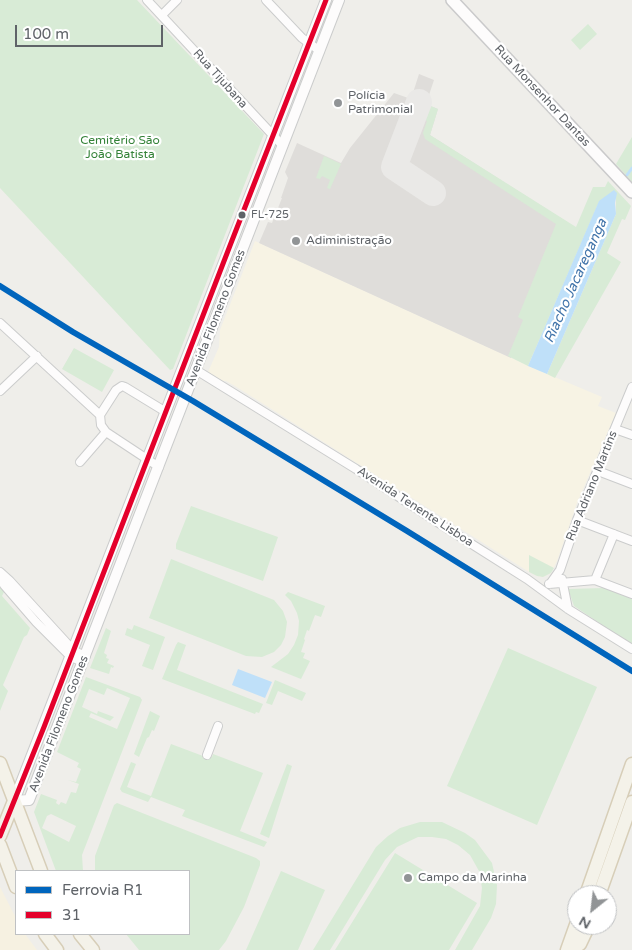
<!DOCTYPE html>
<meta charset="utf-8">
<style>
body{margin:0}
#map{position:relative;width:632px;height:950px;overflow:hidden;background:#efeeea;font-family:"Varela Round",sans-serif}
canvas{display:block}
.legend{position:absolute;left:15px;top:870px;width:175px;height:65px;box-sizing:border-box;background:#fff;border:1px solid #bfc1c3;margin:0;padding:6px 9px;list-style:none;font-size:15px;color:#5f6368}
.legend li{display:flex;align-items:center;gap:10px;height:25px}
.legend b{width:25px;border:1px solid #bfc1c3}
.north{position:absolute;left:567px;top:885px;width:50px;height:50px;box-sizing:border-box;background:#fff;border:1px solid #bfc1c3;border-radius:50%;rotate:209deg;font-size:14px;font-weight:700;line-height:20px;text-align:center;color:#5f6368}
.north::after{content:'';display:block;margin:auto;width:18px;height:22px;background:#919496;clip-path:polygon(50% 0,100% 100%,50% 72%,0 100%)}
.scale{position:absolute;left:15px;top:25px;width:148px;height:22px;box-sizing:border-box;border:2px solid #5f6368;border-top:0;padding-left:6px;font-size:15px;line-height:18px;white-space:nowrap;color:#5f6368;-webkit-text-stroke:4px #fff;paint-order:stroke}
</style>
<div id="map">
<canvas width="632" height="950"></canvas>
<ul class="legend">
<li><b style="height:6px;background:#0065bd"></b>Ferrovia R1</li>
<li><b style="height:6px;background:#e4002b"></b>31</li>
</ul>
<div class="north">N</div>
<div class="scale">100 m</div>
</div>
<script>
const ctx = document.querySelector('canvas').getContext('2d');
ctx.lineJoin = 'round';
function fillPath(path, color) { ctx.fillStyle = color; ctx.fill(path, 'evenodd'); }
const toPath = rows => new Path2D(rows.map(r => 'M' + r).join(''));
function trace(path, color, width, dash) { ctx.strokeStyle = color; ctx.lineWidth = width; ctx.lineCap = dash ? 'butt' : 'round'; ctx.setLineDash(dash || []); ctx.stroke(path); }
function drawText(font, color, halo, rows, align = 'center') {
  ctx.font = font + ' "Varela Round",sans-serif'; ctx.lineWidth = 4.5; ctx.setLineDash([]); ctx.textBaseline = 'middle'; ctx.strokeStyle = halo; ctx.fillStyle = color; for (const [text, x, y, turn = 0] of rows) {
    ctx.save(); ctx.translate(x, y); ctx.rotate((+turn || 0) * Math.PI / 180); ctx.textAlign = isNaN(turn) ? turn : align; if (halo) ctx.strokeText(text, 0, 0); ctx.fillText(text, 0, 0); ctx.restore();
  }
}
fillPath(toPath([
 [255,241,538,370,602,397,598,406,616,413,577,503,557,561,551,573,543,577,537,576,529,572,235,386,226,381,223,381,208,372,219,347,220,330]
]), '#f7f3e4');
fillPath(toPath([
 [419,74,434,80,426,104,438,109,430,135,567,222,511,358,259,243,268,222,272,223,282,198,281,198,288,178,285,172,297,143,341,163,350,148,394,93,411,99]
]), '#dfddda');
fillPath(toPath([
 [0,0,137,0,264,134,173,369,170,370,0,188],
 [588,24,597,34,580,50,571,40],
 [423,103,438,109,430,135,576,227,593,187,605,187,608,181,631,206,625,220,622,219,607,253,621,262,555,378,547,374,616,214,616,198,599,202,528,366,508,356,523,320,518,317,556,224,425,139,423,133,427,121,418,117],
 [632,137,632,182,616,164],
 [324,156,341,164,330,189,327,188,330,180,322,176,320,179,316,178],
 [74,348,114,370,102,392,62,369],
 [191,506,278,537,263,581,176,549,176,544],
 [529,555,554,568,551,573,543,577,537,576,529,572],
 [171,559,274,600,283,611,287,622,285,637,281,645,274,652,262,657,246,656,149,618],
 [0,586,5,590,2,596,30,628,27,635,24,637,3,685,8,691,0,711],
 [604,588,632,599,632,645,574,606,568,589],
 [288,592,325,606,321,617,315,615,309,631,307,630,304,639,305,640,301,652,305,653,303,658,310,661,301,679,271,667,288,654,294,645,298,635,299,621,297,613,291,601,285,595],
 [134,625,165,637,153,670,142,666,150,645,125,635,127,628,132,630],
 [106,628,111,631,104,653,107,655,106,658,109,659,107,663,114,666,113,668,111,667,109,674,90,668],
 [178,642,186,645,177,670,263,704,259,713,256,712,255,714,162,679,176,645],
 [508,648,597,687,537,825,447,786],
 [86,677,140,697,142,700,82,855,83,871,56,871,34,812,41,794,57,800,56,803,59,805,61,802,66,804,71,792,76,793,79,784,68,780,76,782,81,769,77,767,79,763,57,752],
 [107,688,130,698,117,729,89,717,91,713,110,721,114,717,98,711,97,714,82,707,89,689,104,695],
 [51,814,76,826,69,842,42,828,47,816],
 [275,680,306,693,302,701,278,691,272,705,266,703],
 [150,711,160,716,154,731,152,730,149,737,147,738,139,757,134,754],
 [171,744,203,756,204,754,212,757,213,754,263,773,240,831,267,842,264,847,182,816,185,810,151,797,148,802,122,792,120,789,131,762,136,764,127,787,151,796],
 [287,764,292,766,269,838,260,834],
 [117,803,256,858,260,861,260,865,244,907,226,941,219,950,139,950,126,934,189,934,189,871,95,871,95,856,114,805],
 [420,822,442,822,465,833,475,840,492,863,497,885,496,904,491,918,472,950,455,950,480,906,482,888,479,871,470,855,458,845,446,839,432,837,418,837,397,847,385,860,330,950,313,950,376,847,388,836,400,828],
 [395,853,477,903,449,950,335,950],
 [281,871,325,890,298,950,246,950]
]), '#d8ebd6');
fillPath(toPath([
 [0,887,16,918,16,934,25,934,37,950,0,950]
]), '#f6f1e1');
fillPath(toPath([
 [614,190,617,193,615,203,616,214,547,374,528,366,599,201],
 [238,669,272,682,265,698,232,685]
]), '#bfe0f9');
trace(toPath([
 [627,175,632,168]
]), '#bfe0f9', 3);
trace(toPath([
 [419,102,394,167,433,193]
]), '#eae9e7', 26);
const minor = toPath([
 [147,0,283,146],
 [266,0,302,38,320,51],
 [162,15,177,0],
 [0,323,100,415],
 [196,370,356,469,451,531,527,579,568,609,632,649],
 [0,391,37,356],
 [615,429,632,435],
 [80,462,106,432],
 [159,467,106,432,101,425,100,415,116,390,122,386,125,387,166,412],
 [598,471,632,484],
 [577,520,632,541],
 [0,572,10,581,74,651,86,656],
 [0,575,4,585,36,622,71,657,83,662],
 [562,579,568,609],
 [595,580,614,534],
 [549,584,595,580,632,594],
 [550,584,560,570,577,520,632,387],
 [207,755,218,726]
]);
const tertiary = toPath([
 [326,0,14,801,29,800,339,0]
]);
const secondary = toPath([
 [452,0,632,192]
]);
const primary = toPath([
 [0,763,41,871],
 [0,836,14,801],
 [0,845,16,887],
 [586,895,632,764],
 [599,895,632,802],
 [45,934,57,950],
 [80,934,93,950],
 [567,950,577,922],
 [571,950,580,944,589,925]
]);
trace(minor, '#cbcccc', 10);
trace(tertiary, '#cbcccc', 12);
trace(secondary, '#cacacb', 14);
trace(primary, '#d7ceb8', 15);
trace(minor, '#fdfcfc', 8);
trace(tertiary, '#fdfcfc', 10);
trace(secondary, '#fdfcfc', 11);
trace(primary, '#f4f2e9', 12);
trace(toPath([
 [0,836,44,727,231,243,326,0]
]), '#e4002b', 5);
trace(toPath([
 [0,286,73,332,193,401,407,531,632,671]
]), '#0065bd', 6);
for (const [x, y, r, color] of [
 [338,103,5,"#919496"],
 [242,215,4.5,"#5f6368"],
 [296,241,5,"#919496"],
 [408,878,5,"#919496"]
]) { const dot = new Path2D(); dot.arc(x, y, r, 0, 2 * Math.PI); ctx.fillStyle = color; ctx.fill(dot); trace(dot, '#fff', 2); }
drawText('11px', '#5f6368', '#fff', [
 ["FL-725",251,215]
], 'left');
drawText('12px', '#5f6368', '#fff', [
 ["Rua Tijubana",220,79,48],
 ["Rua Monsenhor Dantas",542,96,47],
 ["Avenida Filomeno Gomes",216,318,-69],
 ["Rua Adriano Martins",592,486,-68],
 ["Avenida Tenente Lisboa",415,507,33],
 ["Avenida Filomeno Gomes",59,724,-69]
]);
drawText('12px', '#5f6368', '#fff', [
 ["Polícia",348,96],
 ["Patrimonial",348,110],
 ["Adiministração",306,241],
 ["Campo da Marinha",418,878]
], 'left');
drawText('12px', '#348238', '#fff', [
 ["Cemitério São",120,141],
 ["João Batista",120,155]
]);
drawText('italic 14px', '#4174aa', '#fff', [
 ["Riacho Jacareganga",576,281,-66]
]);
</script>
